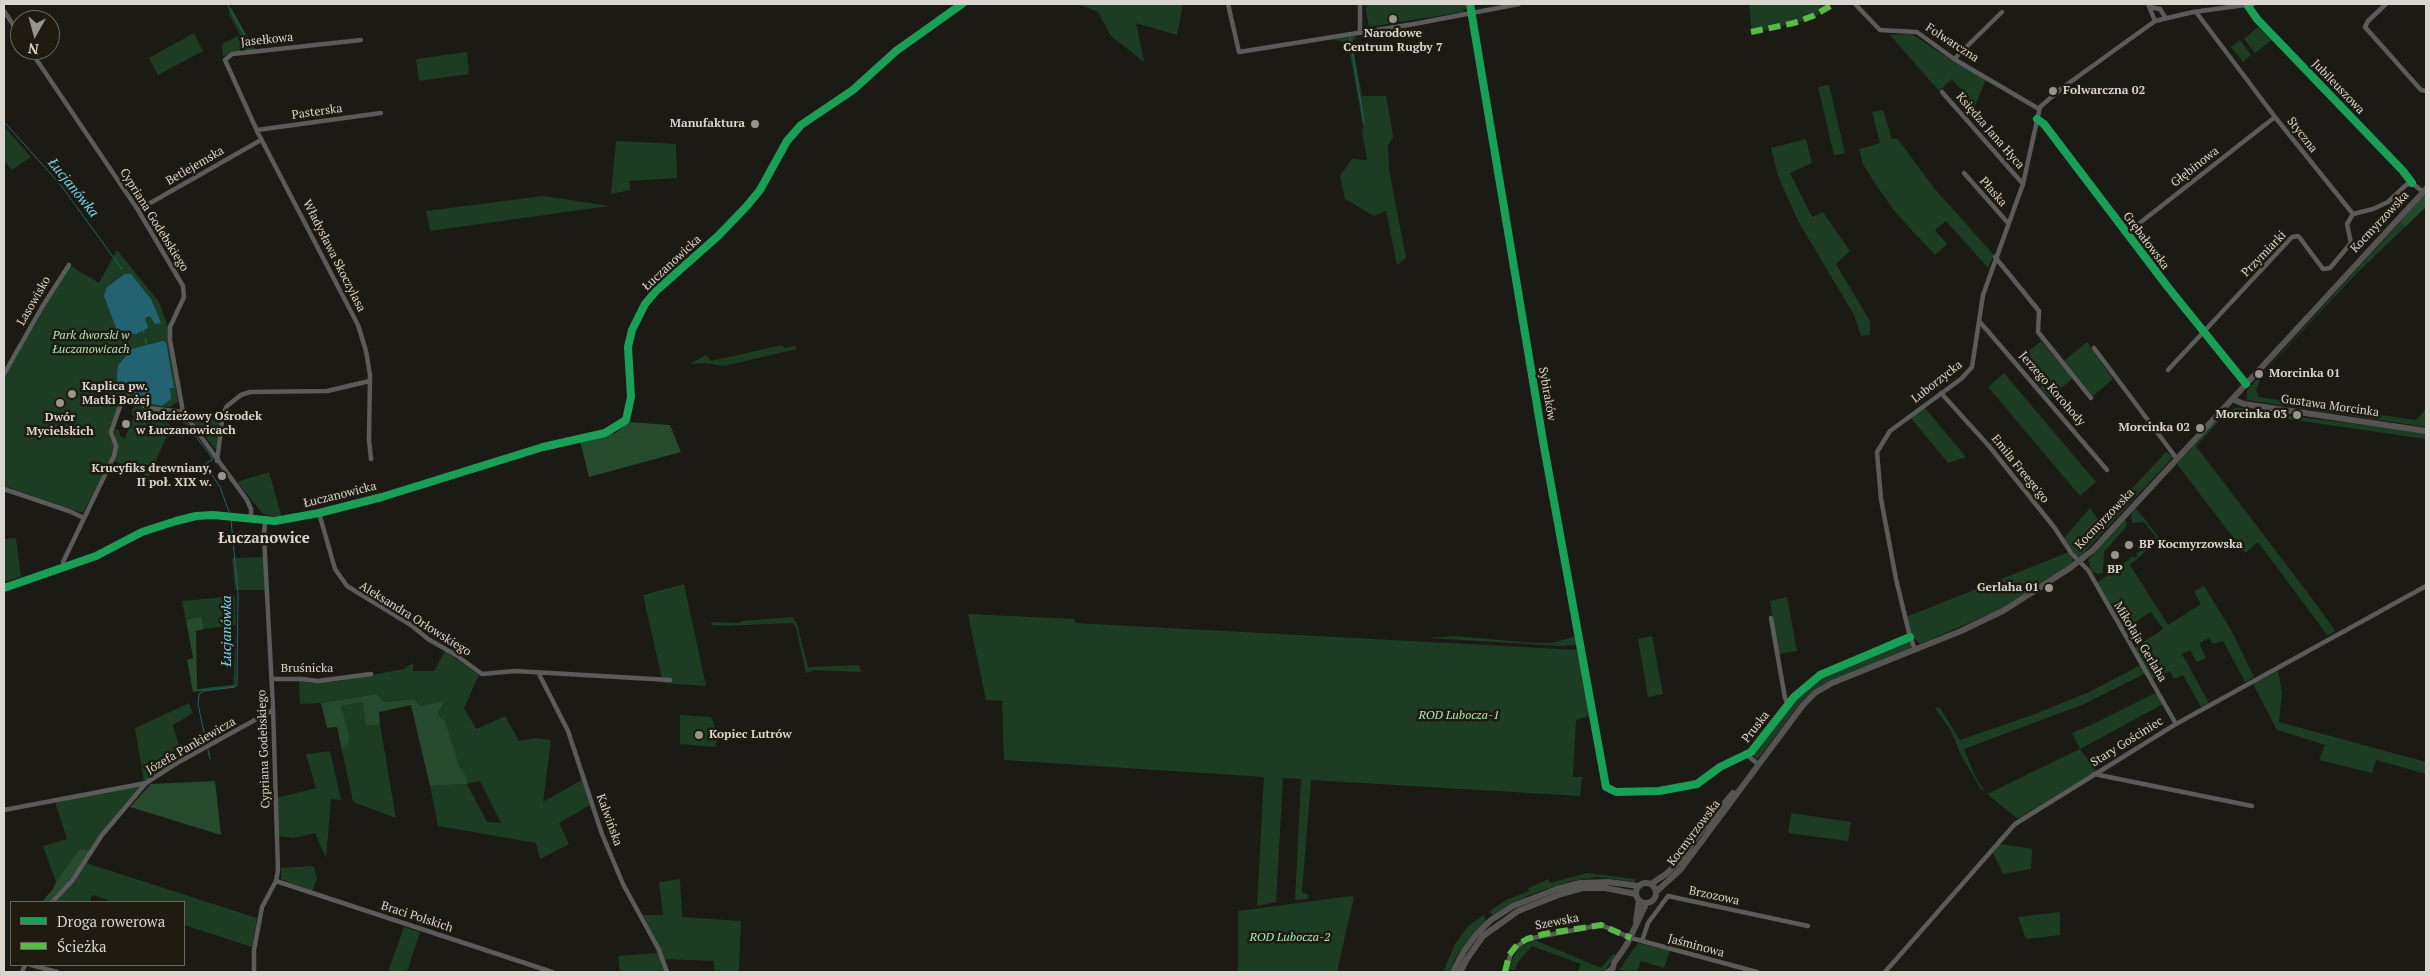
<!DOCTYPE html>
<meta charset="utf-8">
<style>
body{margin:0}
#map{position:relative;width:2430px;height:976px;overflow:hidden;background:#1c1a14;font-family:"PT Serif",serif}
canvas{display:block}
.frame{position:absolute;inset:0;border:5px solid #d9d6d0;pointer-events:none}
.legend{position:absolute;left:10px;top:901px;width:175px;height:65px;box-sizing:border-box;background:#1f1b11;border:1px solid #69665d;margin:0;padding:6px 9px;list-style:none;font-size:15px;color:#d9d6d0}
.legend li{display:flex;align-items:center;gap:10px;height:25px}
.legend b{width:25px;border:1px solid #69665d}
.north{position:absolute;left:10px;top:10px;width:50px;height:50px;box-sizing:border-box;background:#1f1b11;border:1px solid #69665d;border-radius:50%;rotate:187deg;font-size:14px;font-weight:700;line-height:20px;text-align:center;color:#d9d6d0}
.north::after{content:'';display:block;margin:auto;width:18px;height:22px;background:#97948e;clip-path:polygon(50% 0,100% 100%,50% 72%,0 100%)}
</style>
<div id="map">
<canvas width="2430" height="976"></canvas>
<div class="frame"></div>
<ul class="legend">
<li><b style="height:6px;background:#1a9f57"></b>Droga rowerowa</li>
<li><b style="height:6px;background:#58b947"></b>Ścieżka</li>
</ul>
<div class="north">N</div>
</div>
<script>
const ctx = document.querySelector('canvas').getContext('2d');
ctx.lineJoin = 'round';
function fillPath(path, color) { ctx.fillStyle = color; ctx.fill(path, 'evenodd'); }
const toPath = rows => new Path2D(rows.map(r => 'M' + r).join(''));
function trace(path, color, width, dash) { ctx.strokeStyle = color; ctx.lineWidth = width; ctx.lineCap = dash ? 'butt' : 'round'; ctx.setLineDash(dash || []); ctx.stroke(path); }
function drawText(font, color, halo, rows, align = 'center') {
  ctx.font = font + ' "PT Serif",serif'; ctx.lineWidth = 5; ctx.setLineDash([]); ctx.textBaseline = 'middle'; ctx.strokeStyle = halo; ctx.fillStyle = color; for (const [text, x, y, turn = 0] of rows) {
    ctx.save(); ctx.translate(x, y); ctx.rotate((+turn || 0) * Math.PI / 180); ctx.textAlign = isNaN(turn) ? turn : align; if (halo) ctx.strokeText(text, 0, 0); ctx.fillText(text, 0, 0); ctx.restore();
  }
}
fillPath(toPath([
 [1078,4,1183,4,1177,35,1136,23,1144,62,1111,36,1098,12],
 [1365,4,1467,4,1467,6,1463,12,1369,27],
 [1749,4,1831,4,1822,9,1823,12,1808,20,1752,33],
 [231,7,254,48,260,50,236,52,223,56,222,44,240,35,229,14],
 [2258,27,2272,40,2255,53,2244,39],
 [194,33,203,51,158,75,149,58],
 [1912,34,1954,62,1986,79,1975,106,1952,79,1939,91,1890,35],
 [1357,36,1352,42,1362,96,1386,96,1391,123,1393,137,1388,146,1389,169,1406,258,1397,265,1386,211,1374,216,1345,199,1340,176,1352,159,1367,160,1362,131,1363,126,1348,43,1332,39],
 [2240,40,2251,55,2243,62,2231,47],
 [467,52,469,74,419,81,416,59],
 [1829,85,1845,153,1834,155,1818,87],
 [1883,110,1892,139,1897,138,1934,188,1994,255,1988,268,1946,221,1935,230,1947,244,1935,255,1896,213,1874,182,1863,164,1859,149,1880,143,1872,112],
 [4,126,31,157,12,170,4,161],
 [1806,139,1812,163,1790,173,1812,217,1823,212,1850,251,1836,264,1870,321,1870,335,1861,336,1854,315,1798,221,1778,176,1771,148],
 [616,141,676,144,677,178,630,181,630,190,611,194],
 [543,196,609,206,430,231,426,211],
 [2400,222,2405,227,2354,276,2264,372,2256,389,2258,397,2416,420,2426,409,2426,427,2247,400,2247,390],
 [117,250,159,302,168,327,178,402,170,407,149,406,123,393,112,427,114,449,111,458,83,513,4,486,4,376,69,265,99,283],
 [2041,341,2073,378,2050,398,2040,388,2048,381,2025,354],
 [2087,342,2113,379,2093,396,2064,361],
 [782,345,784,348,796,346,796,349,724,366,706,363,690,364,706,355,711,361],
 [2004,373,2096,482,2080,496,1988,387],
 [127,399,146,408,164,411,161,416,171,426,149,477,114,461,117,444,114,429,119,430,120,436,125,438,134,416,132,415,132,411,135,404,130,401,128,405],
 [1925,408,1966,457,1948,463,1910,417],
 [2235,408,2247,408,2268,413,2426,433,2426,439,2253,414,2231,415,2220,420,2196,446,2320,609,2335,631,2328,636,2258,542,2245,553,2177,464,2216,421,2226,412],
 [199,418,219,419,220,424,216,450,194,423],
 [2166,452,2173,457,2080,557,2075,554,2064,538,2090,508,2098,519,2126,495],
 [269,472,282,518,263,514,237,482],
 [2136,508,2160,539,2130,565,2168,625,2201,604,2194,591,2204,586,2230,628,2254,677,2245,682,2223,641,2213,644,2209,638,2199,643,2206,658,2197,662,2190,650,2182,654,2209,703,2201,707,2183,675,2174,679,2170,671,2152,679,2134,648,2163,629,2151,612,2123,629,2097,583,2133,556,2135,558,2138,556,2136,554,2156,537,2144,522,2132,523,2131,515],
 [2124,520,2127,521,2126,527,2104,552,2103,573,2098,574,2092,572,2088,560],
 [16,538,21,577,4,582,4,539],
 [2069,552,2073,559,2072,563,1999,610,1920,644,1912,636,1906,617],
 [264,557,266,590,235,590,232,558],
 [684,584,706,686,663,683,643,595],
 [235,596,236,625,236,687,233,685,236,625,204,629,202,616,186,620,182,601],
 [1787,597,1797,651,1779,654,1770,601],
 [968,614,1074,619,1075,623,1578,650,1589,716,1576,720,1573,777,1582,777,1580,796,1311,780,1302,892,1309,895,1308,899,1295,900,1301,779,1283,778,1276,902,1257,906,1264,777,1004,760,1002,701,986,700],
 [793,617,797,624,808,667,859,665,861,672,815,670,806,673,796,628,793,623,721,626,712,625,711,622,740,623,741,621],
 [1453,636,1535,643,1551,643,1577,636,1579,645,1560,646,1429,638],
 [1652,636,1663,694,1648,697,1638,639],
 [1908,640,1912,645,1910,649,1813,691,1801,702,1758,759,1754,757,1753,753,1755,749,1794,699,1809,684,1827,672],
 [445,651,479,675,464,708,476,729,505,716,519,741,536,738,551,740,543,802,582,780,590,805,559,823,569,844,540,859,536,843,438,826,430,786,467,784,467,777,459,766,452,746,438,717,438,712,446,702,421,706,413,699,385,702,376,694,321,703,300,704,299,680,314,683,339,681,404,669,413,663,413,671,434,671],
 [480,781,501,823,487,822,467,784],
 [2141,665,2146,673,2082,705,1964,749,1974,774,1985,792,1981,789,1961,755,1950,729,1935,708,1940,708,1960,740,2035,714,2087,693],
 [2278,671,2282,692,2279,722,2426,762,2426,774,2376,760,2372,773,2319,760,2325,745,2277,730,2253,684],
 [2157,692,2163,704,2080,749,2096,771,2018,819,1987,794,2080,749,2072,733,2091,725],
 [362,702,366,726,380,725,396,818,353,802,342,750,348,743,341,706],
 [189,703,193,713,173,725,182,757,144,782,135,728],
 [680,715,711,717,718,736,715,747,680,744],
 [330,751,341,800,331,799,326,858,315,833,294,838,279,836,277,798,316,788,306,754],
 [142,785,91,850,79,849,56,882,43,846,67,839,55,802],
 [1791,813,1851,822,1848,841,1788,833],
 [2000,844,2032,849,2031,869,2003,874,1992,851],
 [86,863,257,918,252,947,184,925,184,902,113,902,92,895,90,902,54,902],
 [314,866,317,879,312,891,281,879,281,868],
 [1587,873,1635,879,1635,882,1598,877,1571,881,1529,895,1493,915,1489,912,1506,900,1529,891,1528,888,1549,879,1549,883],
 [680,879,682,917,741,921,739,972,714,972,714,961,665,959,643,915,663,915,659,882],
 [1350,896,1354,897,1337,972,1238,972,1238,911],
 [2060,912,2060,935,2026,939,2018,917],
 [1484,915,1486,921,1459,952,1449,972,1443,972,1455,944,1468,926],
 [404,927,420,932,407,972,388,972],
 [1535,940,1601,968,1613,954,1616,955,1604,972,1577,972,1581,964,1532,946,1518,962,1515,970,1507,969,1519,947],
 [1638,943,1670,951,1664,968,1641,961,1637,972,1619,970],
 [658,953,666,972,620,972,618,956]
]), '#1c3c24');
fillPath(toPath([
 [2426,193,2426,207,2405,227,2400,222],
 [628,422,670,425,681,452,589,477,580,441,616,433],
 [202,616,204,629,196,631,197,689,233,685,236,687,193,692,187,660,193,658,186,620],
 [376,694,385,702,413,699,421,706,446,701,438,712,438,716,445,721,459,766,467,777,467,784,430,786,411,705,379,712,380,725,366,726,362,702,341,706,349,735,348,743,342,750,337,727,327,728,321,703],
 [215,781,221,835,130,807,151,784],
 [79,849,91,850,70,880,49,902,42,902,53,889,56,882]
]), '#254a2e');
fillPath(toPath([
 [125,274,131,274,151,299,161,323,155,324,150,316,145,318,148,328,136,334,118,333,104,296,107,287],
 [162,341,166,342,174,388,170,388,171,399,162,406,145,402,118,384,117,378,118,365,132,349]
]), '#236270');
trace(toPath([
 [227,4,252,48],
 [963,7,969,4],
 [1350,37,1364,123],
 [4,122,60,184,122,269],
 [143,330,144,333],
 [145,339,147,346],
 [173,419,186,423,213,459,205,464,220,487,229,512],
 [206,742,198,704,199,694,204,691,235,687,237,685,238,594,231,520],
 [208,750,210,759]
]), '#236270', 1);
trace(toPath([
 [1228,4,1239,52,1414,24,1519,4],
 [1360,4,1360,33],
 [1470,4,1543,441,1606,787,1616,792,1659,791,1697,784,1720,767,1751,752,1794,697,1820,675,1910,637],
 [1855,4,1880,30,1917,32,1954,59,2039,109],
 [2148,4,2155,21],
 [2386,4,2368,21,2365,27,2421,90,2426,91],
 [2248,6,2257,19,2403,171,2412,183,2423,192],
 [2150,7,2160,9,2165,17],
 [4,11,20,35],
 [2196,12,2275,117,2353,214,2373,209,2388,202,2406,185,2412,183],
 [361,40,232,54,225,60,258,133,358,325,366,351,370,375,369,440,371,459],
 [30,50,138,210,183,286,184,297,170,327,170,340,183,412,247,500,251,509,251,518],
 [1954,59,2002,12],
 [1942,92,2023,184],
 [2037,119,2044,124,2167,286,2246,384],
 [257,130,381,113],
 [1964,173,2008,223],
 [138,210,261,140],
 [2127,233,2275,117],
 [1995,257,2039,311,2038,332,2091,398],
 [1980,322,2107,470],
 [2094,348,2177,459],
 [2168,370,2292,237,2298,236,2300,238,2323,269,2330,268,2351,243,2347,224,2353,214],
 [4,374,42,307,69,265],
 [1941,393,1989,446,2054,527,2072,554,2088,570,2176,724],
 [186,416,223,414],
 [217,461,223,414,227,406,241,395,250,392,327,391,370,381],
 [4,489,69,511,84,518],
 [319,513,335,569,347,586,411,625,428,639,456,655,482,674,515,671,670,680],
 [65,567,63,562,114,456,116,446,111,432,123,398,127,396,148,408,183,412],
 [1771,618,1785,698,1788,704],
 [1915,649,1910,637,1896,579,1881,499,1877,452,1890,431,1961,379,1972,367,1983,295,2023,184,2040,107,2062,88,2155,21,2193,12,2253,4],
 [538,672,568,731,602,834,623,884,659,950,667,972],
 [272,679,302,679,318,681,371,674],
 [1747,755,1758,764],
 [2094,774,2252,806],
 [4,810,146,783],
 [276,881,552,972],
 [52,902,72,881,102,835,146,783,177,763,273,710],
 [1642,941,1648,923,1668,896,1808,926],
 [31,965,57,972],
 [22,972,25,965],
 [254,972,254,950,260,918,262,907,276,881,278,870,273,708,264,536,265,521],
 [1505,972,1512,950,1527,939,1601,925,1631,938,1757,972],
 [1885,972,2015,824,2176,724,2426,586]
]), '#5c5b5b', 4.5);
trace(toPath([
 [2232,399,2244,404,2426,431],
 [4,588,96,556,142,532,176,521,196,516,213,515,275,521,319,513,382,497,543,447,605,433,626,420,631,397,628,347,632,330,645,304,656,291,718,236,746,207,760,190,787,141,801,125,853,90,896,51,962,4],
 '1636 893a10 10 0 1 1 20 0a10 10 0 1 1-20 0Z',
 [1651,884,1666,874,1680,861,1697,836,1733,793],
 [1657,891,1681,869,1803,705,1815,693,1832,683,1961,631,2003,611,2070,568,2093,550,2426,189],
 [1636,921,1639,900],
 [1453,972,1464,951,1476,935,1491,920,1513,906,1557,889,1580,883,1608,882,1639,886],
 [1460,972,1467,959,1483,936,1518,911,1561,894,1583,888,1605,888,1636,894],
 [1608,972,1613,968,1614,963,1627,944,1646,904]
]), '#555453', 6);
trace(toPath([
 [1751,32,1794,23,1813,16,1834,4],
 [1505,972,1509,955,1517,945,1527,939,1544,934,1601,925,1631,938]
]), '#58b947', 6, [12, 6]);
trace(toPath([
 [1470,4,1543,441,1606,787,1616,792,1659,791,1697,784,1720,767,1751,752,1794,697,1820,675,1910,637],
 [2248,6,2257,19,2403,171,2412,183],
 [2037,119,2044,124,2167,286,2246,384],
 [4,588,96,556,142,532,176,521,196,516,213,515,275,521,319,513,382,497,543,447,605,433,626,420,631,397,628,347,632,330,645,304,656,291,718,236,746,207,760,190,787,141,801,125,853,90,896,51,962,4]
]), '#1a9f57', 8);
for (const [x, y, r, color] of [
 [1393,19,5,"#97948e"],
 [2053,91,5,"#97948e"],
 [755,124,5,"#97948e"],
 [2259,374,5,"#97948e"],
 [72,394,5,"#97948e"],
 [60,403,5,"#97948e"],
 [2297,415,5,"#97948e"],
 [126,424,5,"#97948e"],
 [2200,428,5,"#97948e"],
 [222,476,5,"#97948e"],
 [2129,545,5,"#97948e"],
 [2115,555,5,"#97948e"],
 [2049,588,5,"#97948e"],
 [699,735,5,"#97948e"]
]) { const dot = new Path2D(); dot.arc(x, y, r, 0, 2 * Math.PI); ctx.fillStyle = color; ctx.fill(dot); trace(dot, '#1f1b11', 2); }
drawText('bold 12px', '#d9d6d0', '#1f1b11', [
 ["Narodowe",1393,34,"center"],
 ["Centrum Rugby 7",1393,48,"center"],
 ["Folwarczna 02",2063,91],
 ["Manufaktura",745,124,"right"],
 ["Morcinka 01",2269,374],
 ["Kaplica pw.",82,387],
 ["Matki Bożej",82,401],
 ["Morcinka 03",2287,415,"right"],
 ["Młodzieżowy Ośrodek",136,417],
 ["w Łuczanowicach",136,431],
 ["Dwór",60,418,"center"],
 ["Mycielskich",60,432,"center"],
 ["Morcinka 02",2190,428,"right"],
 ["Krucyfiks drewniany,",212,469,"right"],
 ["II poł. XIX w.",212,483,"right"],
 ["BP Kocmyrzowska",2139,545],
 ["BP",2115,570,"center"],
 ["Gerlaha 01",2039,588,"right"],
 ["Kopiec Lutrów",709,735]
], 'left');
drawText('12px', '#d9d6d0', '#1f1b11', [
 ["Jasełkowa",267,40,-6],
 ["Folwarczna",1952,43,33],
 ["Jubileuszowa",2338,87,46],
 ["Pasterska",317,112,-8],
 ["Księdza Jana Hyca",1990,131,49],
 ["Styczna",2302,135,52],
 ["Betlejemska",195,166,-30],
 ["Głębinowa",2195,167,-38],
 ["Płaska",1993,192,49],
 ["Cypriana Godebskiego",154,220,58],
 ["Kocmyrzowska",2380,222,-47],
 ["Grębałowska",2146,241,53],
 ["Przymiarki",2264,254,-46],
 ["Władysława Skoczylasa",334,256,63],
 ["Łuczanowicka",672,263,-43],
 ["Lasowisko",34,301,-60],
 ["Luborzycka",1937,382,-38],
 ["Jerzego Korohody",2052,389,49],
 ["Sybiraków",1547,394,80],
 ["Gustawa Morcinka",2330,406,8],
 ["Emila Freege'go",2020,469,51],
 ["Łuczanowicka",340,495,-14],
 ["Kocmyrzowska",2105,519,-46],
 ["Aleksandra Orłowskiego",415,619,32],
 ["Mikołaja Gerlaha",2140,642,59],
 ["Bruśnicka",307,669],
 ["Pruska",1756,727,-52],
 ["Stary Gościniec",2127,742,-32],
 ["Józefa Pankiewicza",191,746,-30],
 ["Cypriana Godebskiego",264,749,-92],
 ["Kalwińska",609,820,70],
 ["Kocmyrzowska",1694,833,-53],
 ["Brzozowa",1714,896,12],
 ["Braci Polskich",417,917,18],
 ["Szewska",1557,922,-11],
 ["Jaśminowa",1696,946,15]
]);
drawText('italic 12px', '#a6ebb5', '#1f1b11', [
 ["Park dworski w",91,336],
 ["Łuczanowicach",91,350],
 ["ROD Lubocza-1",1459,716],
 ["ROD Lubocza-2",1290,938]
]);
drawText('italic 14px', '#6fd6f0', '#1f1b11', [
 ["Łucjanówka",73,188,51],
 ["Łucjanówka",227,631,-90]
]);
drawText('bold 15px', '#d9d6d0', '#1f1b11', [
 ["Łuczanowice",264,539]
]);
</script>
